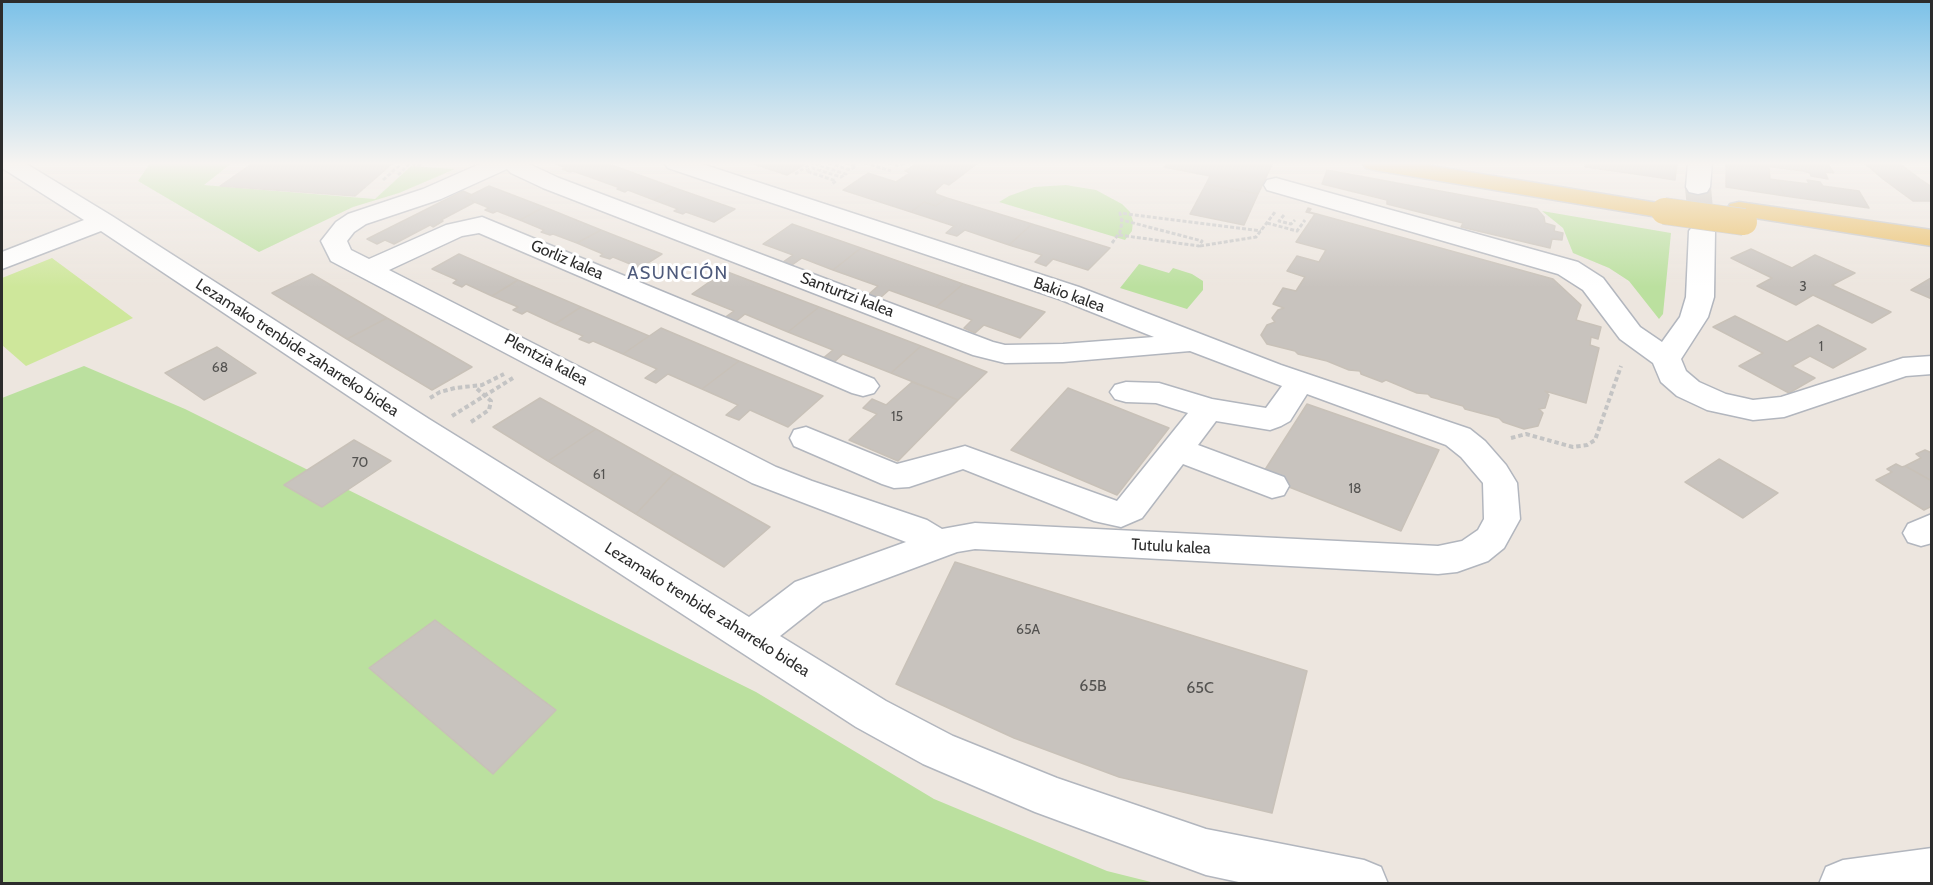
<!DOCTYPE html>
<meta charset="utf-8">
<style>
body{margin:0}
#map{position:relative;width:1933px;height:885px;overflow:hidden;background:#ede6df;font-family:Cabin,sans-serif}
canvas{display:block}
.frame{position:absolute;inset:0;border:3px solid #2c2c2c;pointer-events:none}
</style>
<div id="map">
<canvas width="1933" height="885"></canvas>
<div class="frame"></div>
</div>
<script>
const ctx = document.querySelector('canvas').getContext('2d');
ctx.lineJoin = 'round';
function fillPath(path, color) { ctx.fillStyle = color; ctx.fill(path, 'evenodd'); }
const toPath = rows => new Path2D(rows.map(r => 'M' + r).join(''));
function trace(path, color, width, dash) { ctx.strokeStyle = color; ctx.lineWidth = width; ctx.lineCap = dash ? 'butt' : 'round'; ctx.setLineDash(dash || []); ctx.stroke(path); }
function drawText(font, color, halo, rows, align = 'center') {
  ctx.font = font + ' Cabin,sans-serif'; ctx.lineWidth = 6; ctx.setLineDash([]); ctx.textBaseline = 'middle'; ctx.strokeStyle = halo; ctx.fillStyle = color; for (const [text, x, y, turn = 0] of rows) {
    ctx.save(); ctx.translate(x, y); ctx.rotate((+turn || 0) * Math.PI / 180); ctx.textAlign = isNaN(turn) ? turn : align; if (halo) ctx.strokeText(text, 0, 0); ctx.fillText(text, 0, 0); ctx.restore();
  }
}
fillPath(toPath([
 [150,163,232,163,204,185,375,199,411,166,455,169,399,193,353,207,259,252,138,181],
 [1066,185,1096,190,1122,204,1130,212,1133,221,1132,231,1125,240,999,202,1009,196,1034,187],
 [1542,211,1671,233,1663,314,1659,319,1629,281,1609,268,1573,253,1563,228],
 [1139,264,1169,273,1173,268,1192,274,1203,281,1203,290,1187,309,1120,288],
 [84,366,185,409,756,692,934,799,1107,871,1155,883,2,884,2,398]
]), '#bbe09f');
fillPath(toPath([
 [52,258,133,318,26,366,2,345,2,278]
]), '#cee79b');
const building = toPath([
 [253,163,393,163,355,196,220,186,253,163],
 [553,163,605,163,620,168,598,180,573,171,570,172,562,169,566,168,553,163],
 [750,163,807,163,787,175,750,163],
 [917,163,978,163,957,179,913,166,917,163],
 [1167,163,1273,163,1258,194,1206,184,1210,176,1164,167,1167,163],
 [1585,163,1639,163,1642,175,1585,167,1585,163],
 [1639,163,1677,163,1675,180,1642,175,1639,163],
 [1726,163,1769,168,1770,179,1777,180,1785,196,1726,187,1726,163],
 [1738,163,1820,163,1828,164,1834,173,1825,172,1828,179,1811,176,1810,173,1803,171,1738,163],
 [1864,163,1899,163,1920,179,1883,179,1864,163],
 [913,166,957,179,949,185,944,183,935,191,936,194,947,198,936,206,924,202,911,212,843,190,868,173,896,182,910,173,905,171,913,166],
 [620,168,675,188,654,200,628,190,625,192,617,189,620,188,598,180,620,168],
 [1327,170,1537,209,1544,217,1545,223,1555,226,1554,231,1563,233,1562,240,1552,239,1550,248,1461,227,1463,223,1387,204,1387,200,1322,184,1327,170],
 [1883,179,1920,179,1932,187,1932,201,1913,201,1883,179],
 [1777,180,1809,184,1807,180,1820,182,1823,186,1859,191,1869,208,1785,196,1777,180],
 [1206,184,1258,194,1244,225,1190,214,1206,184],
 [489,186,544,207,520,220,497,211,493,213,485,210,489,208,465,198,489,186],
 [675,188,735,209,714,222,686,212,683,214,674,211,678,209,654,200,675,188],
 [463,191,472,195,465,198,475,202,441,220,443,221,433,227,430,225,394,244,385,240,377,244,367,239,463,191],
 [947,198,1032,224,1009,245,965,230,957,236,946,233,954,226,911,212,924,202,936,206,947,198],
 [544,207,601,230,577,243,553,234,550,235,541,232,544,230,520,220,544,207],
 [1308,208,1311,209,1309,212,1317,214,1553,279,1581,305,1576,320,1601,327,1598,339,1591,337,1590,345,1599,348,1586,403,1545,391,1549,395,1545,408,1539,409,1543,413,1538,426,1524,429,1503,422,1499,418,1465,409,1463,406,1431,397,1428,394,1417,393,1386,380,1382,382,1361,374,1360,371,1349,370,1327,361,1298,354,1295,351,1267,344,1261,335,1267,325,1275,322,1272,318,1278,310,1284,308,1273,304,1283,288,1296,291,1305,277,1287,271,1297,256,1319,262,1326,250,1296,242,1315,214,1306,212,1308,208],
 [792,224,861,248,833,270,802,258,792,265,783,262,793,255,763,244,792,224],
 [1032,224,1110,248,1088,270,1053,259,1046,266,1035,262,1042,255,1009,245,1032,224],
 [601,230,662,254,640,268,613,257,610,259,600,256,603,254,577,243,601,230],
 [861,248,963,284,936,307,889,290,880,298,869,294,878,286,833,270,861,248],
 [1751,249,1792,268,1815,255,1855,273,1832,285,1891,312,1872,323,1813,295,1796,305,1757,286,1772,278,1731,258,1751,249],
 [459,254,518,280,492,296,466,284,462,287,453,283,457,280,432,269,459,254],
 [725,271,819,307,788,332,745,314,734,323,724,318,734,311,692,294,725,271],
 [312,274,387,318,347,339,272,293,312,274],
 [1931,278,1932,299,1911,290,1931,278],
 [518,280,581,307,555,324,527,311,522,314,513,310,518,307,492,296,518,280],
 [963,284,1045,312,1020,338,984,325,975,333,964,328,972,320,936,307,963,284],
 [581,307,649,336,623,354,593,341,589,343,579,339,583,336,555,324,581,307],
 [819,307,921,346,891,373,843,354,833,363,822,359,833,350,788,332,819,307],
 [1735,316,1787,342,1818,325,1866,349,1833,368,1810,356,1792,366,1815,378,1789,393,1739,366,1763,353,1713,327,1735,316],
 [387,318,472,367,432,390,347,339,387,318],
 [661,328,739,361,702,389,668,374,656,383,645,378,657,369,623,354,661,328],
 [921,346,987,372,958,400,891,373,921,346],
 [217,347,256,373,204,400,165,373,217,347],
 [739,361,823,396,788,427,750,410,739,420,726,415,738,405,702,389,739,361],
 [912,382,958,400,898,461,849,440,877,414,863,408,872,399,886,405,912,382],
 [1068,388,1169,428,1117,495,1011,450,1068,388],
 [540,398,596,429,548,461,493,427,540,398],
 [1307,404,1439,450,1401,531,1261,476,1307,404],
 [596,429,674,473,636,514,548,461,596,429],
 [354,440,391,461,322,507,284,485,354,440],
 [1925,450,1932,453,1932,481,1905,466,1921,458,1916,454,1925,450],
 [1719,459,1778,493,1743,518,1685,482,1719,459],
 [1896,464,1902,467,1905,466,1932,481,1932,506,1924,510,1876,480,1892,472,1887,469,1896,464],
 [674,473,770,527,724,567,636,514,674,473],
 [955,562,1307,671,1272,813,1119,777,1014,738,896,684,955,562],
 [435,620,556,710,493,774,369,668,435,620]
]);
fillPath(building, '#c8c3be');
trace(building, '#c8c1b8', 1.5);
trace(toPath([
 [1698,187,1702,231]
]), '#c6c1bb', 26, [26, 14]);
const minor = toPath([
 [2,163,25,163,112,216,429,419,749,617,795,582,906,542,752,483,331,261,321,241,336,222,348,214,423,189,482,163,527,163,559,178,993,342,1005,345,1063,344,1154,337,1059,299,668,168,664,163,699,163,1079,287,1281,365,1470,429,1485,441,1506,465,1517,483,1520,519,1504,548,1488,561,1457,572,1438,574,975,549,957,552,823,602,780,636,886,701,953,736,1057,778,1206,829,1364,860,1381,867,1388,884,1248,884,1206,875,1035,812,923,764,856,727,736,649,407,435,101,231,2,269,2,252,84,220,2,168,2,163],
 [507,169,511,173,543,188,973,355,1005,363,1063,362,1190,351,1282,386,1266,408,1212,399,1159,383,1126,382,1115,385,1110,392,1115,399,1126,402,1156,403,1188,413,1117,501,965,446,897,464,806,427,794,430,790,438,794,446,882,484,894,488,909,487,963,469,1094,521,1121,527,1142,518,1183,464,1272,498,1284,495,1289,486,1284,477,1198,445,1216,421,1270,430,1281,426,1290,421,1307,394,1446,445,1461,457,1483,483,1484,519,1478,530,1462,541,1438,546,975,523,942,529,927,520,812,481,776,467,389,270,462,236,479,233,852,393,863,396,874,393,879,386,874,379,482,217,446,225,369,259,351,250,347,241,354,232,366,224,441,199,507,169],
 [1688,163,1712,163,1710,187,1707,192,1698,194,1689,192,1686,187,1688,163],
 [1276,178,1578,262,1603,278,1640,327,1662,342,1680,317,1686,297,1689,231,1693,226,1702,223,1711,226,1715,231,1714,297,1708,317,1681,359,1686,371,1699,382,1726,394,1753,400,1781,397,1903,358,1932,356,1932,374,1906,376,1784,417,1753,420,1707,410,1677,396,1661,382,1653,363,1620,339,1583,290,1558,274,1267,190,1264,185,1267,180,1276,178],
 [1932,514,1932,543,1921,546,1908,542,1903,533,1908,524,1932,514],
 [1932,848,1932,884,1819,884,1826,867,1843,860,1932,848]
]);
const major = toPath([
 [1362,163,1414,163,1664,204,1673,206,1676,211,1673,216,1664,218,1374,170,1366,168,1362,163],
 [1739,202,1932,230,1932,246,1730,214,1727,209,1730,204,1739,202]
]);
trace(minor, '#b2b6be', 3);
trace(major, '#c4c4c4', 3);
trace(toPath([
 [819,163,817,165,846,174,841,177,812,168,806,171,836,181,831,185],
 [829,163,850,170,856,166,845,163],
 [865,163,891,171],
 [889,163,899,166,904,163],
 [795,174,812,163],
 [398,175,409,164,422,165],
 [383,180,402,163],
 [1284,215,1279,221,1291,224,1295,220],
 [1267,223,1297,231,1305,220],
 [1119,235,1199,246,1202,241,1122,220],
 [1112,243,1120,232,1122,222,1120,213,1261,231],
 [1200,246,1256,237,1275,212]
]), '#c4c4c4', 3, [4, 2]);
trace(toPath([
 [430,398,440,392,455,388,482,385,504,374],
 [471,422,489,410,491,401,475,387],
 [1511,438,1526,434,1573,447,1587,445,1595,440,1621,366]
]), '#c4c4c4', 4, [4.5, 3]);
fillPath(minor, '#fff');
fillPath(major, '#eabf67');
const majorBridge = toPath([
 [1664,211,1744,222]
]);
trace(majorBridge, '#c4c4c4', 28, []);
trace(toPath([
 [452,416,513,378]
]), '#c4c4c4', 4, [4.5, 3]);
trace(majorBridge, '#eabf67', 26);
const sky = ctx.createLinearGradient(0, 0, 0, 287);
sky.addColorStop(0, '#7bc1e8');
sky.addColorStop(0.57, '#f7f4f1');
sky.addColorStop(1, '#f7f4f100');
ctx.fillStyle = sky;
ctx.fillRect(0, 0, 1933, 287);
drawText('14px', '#535250', null, [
 ["3",1803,287],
 ["1",1821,347],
 ["68",220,368],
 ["15",897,417],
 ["70",360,463],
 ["61",599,475],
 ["18",1355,489],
 ["65A",1028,630]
]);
drawText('16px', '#2c2c2c', '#fff', [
 ["Gorliz kalea",567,260,23],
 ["Santurtzi kalea",847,295,21],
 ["Bakio kalea",1069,295,20],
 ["Lezamako trenbide zaharreko bidea",297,348,33],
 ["Plentzia kalea",546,360,28],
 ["Tutulu kalea",1171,547,3],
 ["Lezamako trenbide zaharreko bidea",707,610,32]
]);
drawText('16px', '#535250', null, [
 ["65B",1093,686],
 ["65C",1200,688]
]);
ctx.letterSpacing = '1.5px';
drawText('18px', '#4e5a7b', '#fff', [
 ["ASUNCIÓN",678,274]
]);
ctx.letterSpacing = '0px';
</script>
